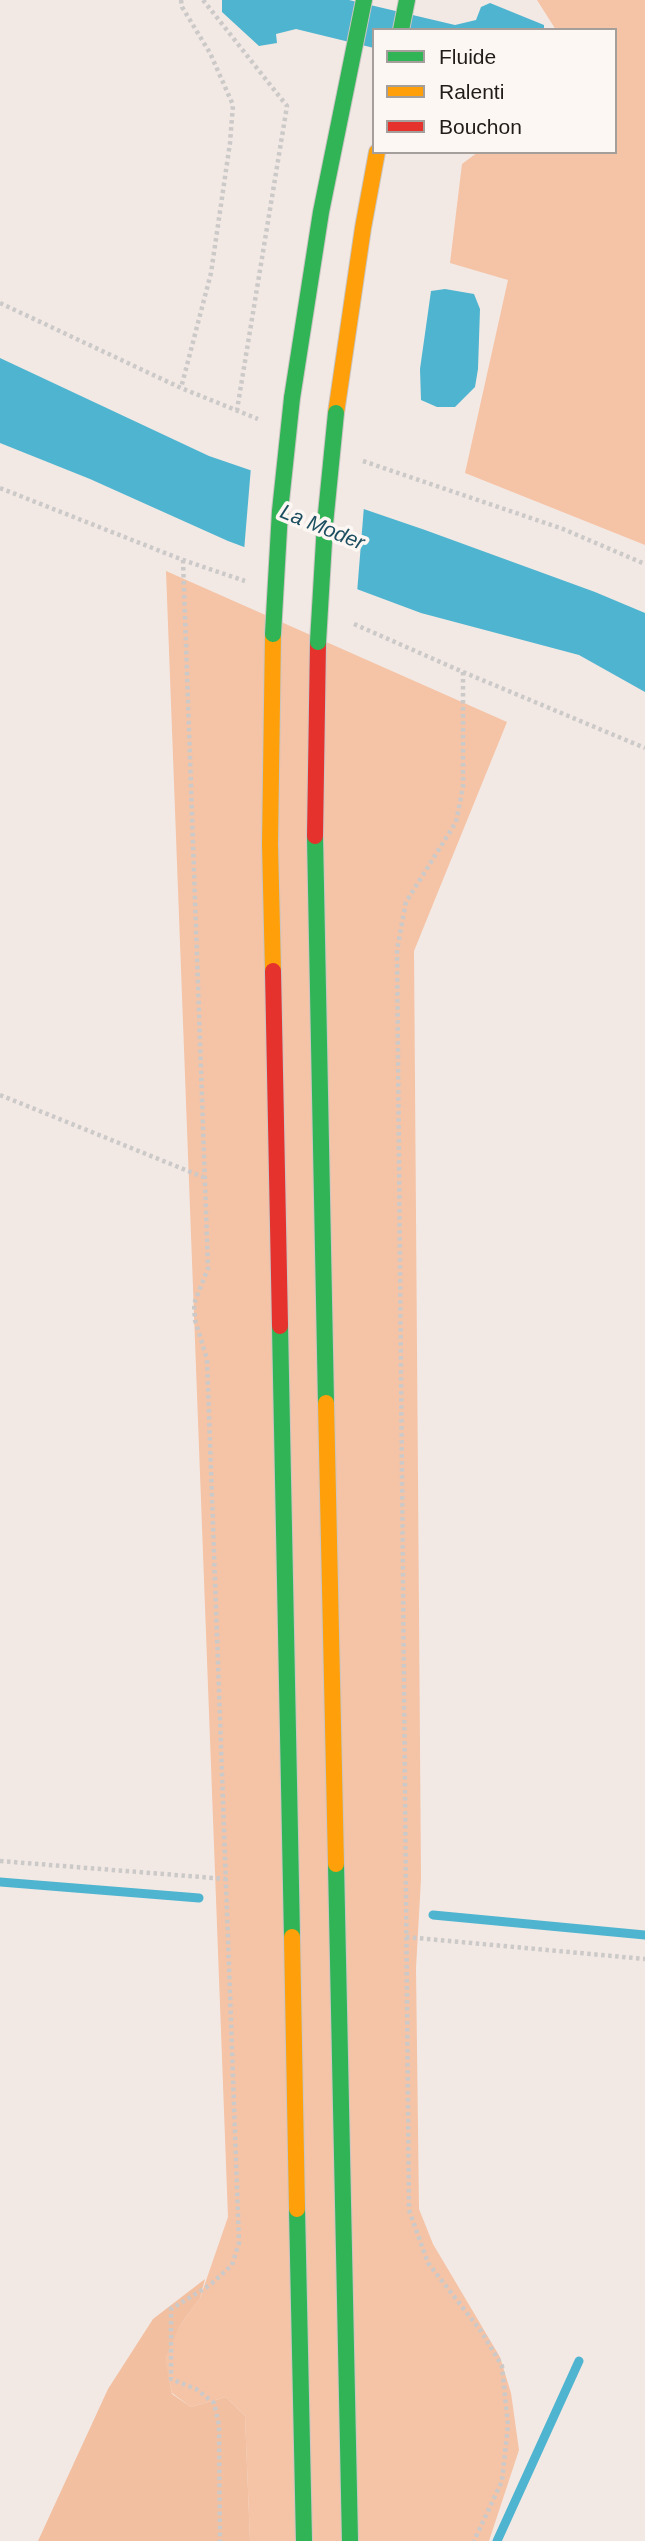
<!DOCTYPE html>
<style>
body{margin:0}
#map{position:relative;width:645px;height:2541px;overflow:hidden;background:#f2e9e4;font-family:Arial,sans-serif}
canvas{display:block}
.legend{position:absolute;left:372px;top:28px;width:245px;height:126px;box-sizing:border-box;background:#fdf7f3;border:2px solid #a59f9c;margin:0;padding:9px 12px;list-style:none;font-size:21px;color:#221c19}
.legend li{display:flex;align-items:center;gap:14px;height:35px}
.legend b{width:35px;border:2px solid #a59f9c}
</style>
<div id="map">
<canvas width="645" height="2541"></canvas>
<ul class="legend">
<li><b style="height:9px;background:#30b455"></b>Fluide</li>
<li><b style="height:9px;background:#ff9f0a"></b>Ralenti</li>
<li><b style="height:9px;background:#e5322d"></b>Bouchon</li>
</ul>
</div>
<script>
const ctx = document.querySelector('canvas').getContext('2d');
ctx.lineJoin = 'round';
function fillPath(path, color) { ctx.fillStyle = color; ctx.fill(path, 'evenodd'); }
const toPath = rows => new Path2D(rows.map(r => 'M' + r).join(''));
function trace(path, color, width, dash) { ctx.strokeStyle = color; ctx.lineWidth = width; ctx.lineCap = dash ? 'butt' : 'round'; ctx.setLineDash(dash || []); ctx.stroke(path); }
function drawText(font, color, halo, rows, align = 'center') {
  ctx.font = font + ' Arial,sans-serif'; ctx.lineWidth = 7; ctx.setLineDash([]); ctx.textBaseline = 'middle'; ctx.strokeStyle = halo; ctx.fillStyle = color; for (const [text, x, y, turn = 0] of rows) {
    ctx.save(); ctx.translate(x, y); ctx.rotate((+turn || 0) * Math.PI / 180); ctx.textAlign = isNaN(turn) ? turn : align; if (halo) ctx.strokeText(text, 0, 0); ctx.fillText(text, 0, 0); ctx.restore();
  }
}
fillPath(toPath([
 [537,0,645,0,645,545,465,473,508,280,450,263,462,164,478,152,615,152,615,30,556,30],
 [166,571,507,722,414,951,421,1879,416,1968,419,2209,433,2244,500,2357,511,2393,519,2450,489,2541,250,2541,245,2416,226,2397,191,2407,172,2393,164,2358,181,2324,200,2298,228,2217]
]), '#f5c3a6');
fillPath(toPath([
 [205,2279,200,2298,181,2324,165,2358,172,2394,191,2407,226,2397,245,2416,250,2541,38,2541,108,2389,153,2319]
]), '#f2bfa0');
fillPath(toPath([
 [222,0,349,0,455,25,476,20,481,7,490,3,544,25,544,30,374,30,374,48,296,29,276,34,277,43,259,46,222,12],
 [445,289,474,294,480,309,478,369,475,387,455,407,437,407,421,400,420,369,431,291],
 [0,358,209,456,425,530,595,592,645,613,645,692,579,655,421,613,228,541,90,479,0,443]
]), '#4fb4d0');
fillPath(toPath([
 [251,467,364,506,357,593,244,551]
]), '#f2e9e4');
trace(toPath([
 [0,1882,199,1898],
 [433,1915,645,1935],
 [497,2541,579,2361]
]), '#4fb4d0', 9);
const fast = toPath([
 [401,30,407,0],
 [292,398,321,212,364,0],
 [315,836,326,1403],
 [280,1326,292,1937],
 [336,1864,350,2541],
 [297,2209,304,2541]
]);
const slow = toPath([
 [336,413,363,228,377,152],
 [273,971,270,844,273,634],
 [326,1403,336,1864],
 [292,1937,297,2209]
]);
const jam = toPath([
 [315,836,318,642],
 [273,971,280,1326]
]);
trace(fast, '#cac5c3', 18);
trace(slow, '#cac5c3', 18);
trace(jam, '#cac5c3', 18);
trace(toPath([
 [181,0,182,7,210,53,233,105,230,143,211,273,181,388],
 [203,0,287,106,237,410],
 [0,303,181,388,258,419],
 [363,461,563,529,645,564],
 [0,488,183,560,245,581],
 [183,560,208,1268,194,1304,195,1320,207,1359,239,2243,232,2265,210,2285,171,2309,171,2379,196,2389,214,2403,219,2425,220,2541],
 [354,624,463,672,645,748],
 [463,672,463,787,456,822,406,902,397,950,409,2210,428,2263,481,2331,502,2366,508,2425,502,2481,474,2541],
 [0,1095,203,1177],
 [0,1861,226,1879],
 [406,1937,645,1959]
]), '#ccc9c9', 4.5, [3.5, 3.5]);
trace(fast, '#30b455', 16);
trace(slow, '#ff9f0a', 16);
trace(jam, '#e5322d', 16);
const fastBridge = toPath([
 [273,634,280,511,292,398],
 [318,642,325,524,336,413]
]);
trace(fastBridge, '#cac5c3', 18, []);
trace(fastBridge, '#30b455', 16);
drawText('italic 21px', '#1c4e60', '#fdf7f3', [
 ["La Moder",322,528,22]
]);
</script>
